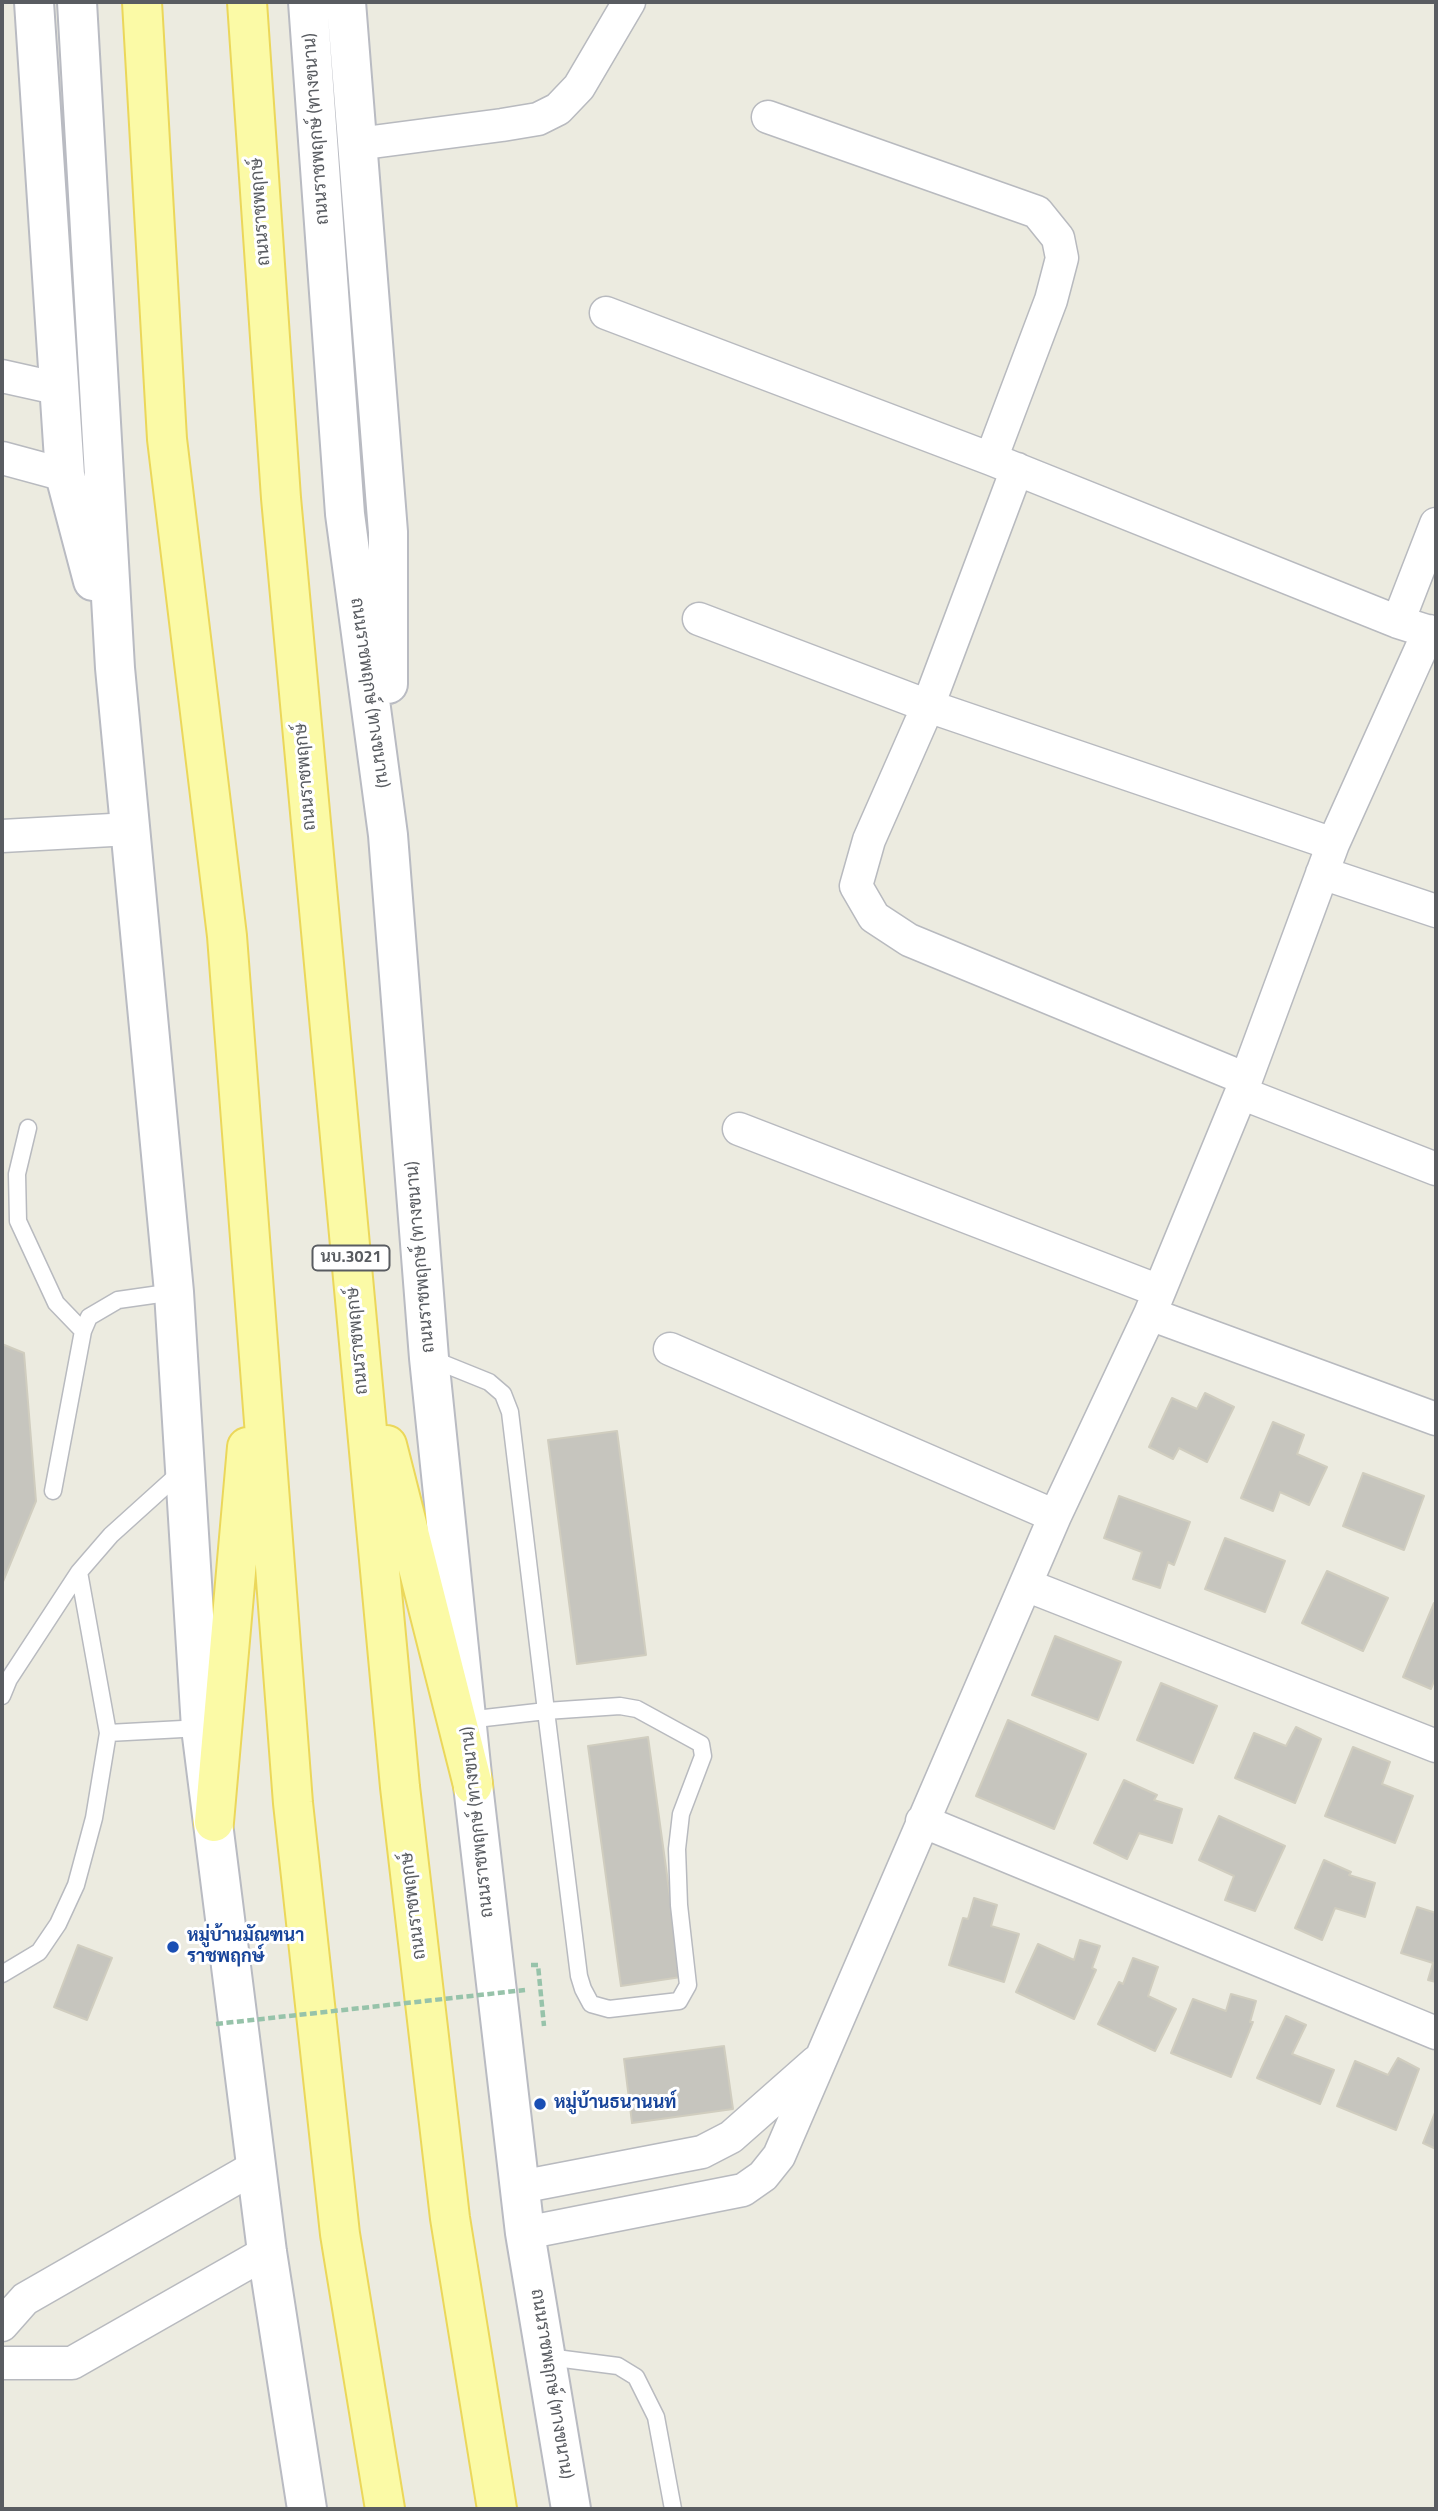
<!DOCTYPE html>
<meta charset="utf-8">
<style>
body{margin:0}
#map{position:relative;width:1438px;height:2511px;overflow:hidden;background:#ecebe0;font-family:"Titillium Web",sans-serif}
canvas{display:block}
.frame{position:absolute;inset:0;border:4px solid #595c61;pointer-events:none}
</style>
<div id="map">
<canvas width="1438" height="2511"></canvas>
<div class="frame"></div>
</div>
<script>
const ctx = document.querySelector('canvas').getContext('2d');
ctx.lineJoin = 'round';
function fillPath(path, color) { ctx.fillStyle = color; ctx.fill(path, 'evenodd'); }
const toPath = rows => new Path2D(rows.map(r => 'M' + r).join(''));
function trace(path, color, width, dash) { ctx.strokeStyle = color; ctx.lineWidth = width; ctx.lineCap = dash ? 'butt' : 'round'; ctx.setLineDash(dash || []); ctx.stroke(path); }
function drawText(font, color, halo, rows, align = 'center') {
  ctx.font = font + ' "Titillium Web",Sarabun,sans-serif'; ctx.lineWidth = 6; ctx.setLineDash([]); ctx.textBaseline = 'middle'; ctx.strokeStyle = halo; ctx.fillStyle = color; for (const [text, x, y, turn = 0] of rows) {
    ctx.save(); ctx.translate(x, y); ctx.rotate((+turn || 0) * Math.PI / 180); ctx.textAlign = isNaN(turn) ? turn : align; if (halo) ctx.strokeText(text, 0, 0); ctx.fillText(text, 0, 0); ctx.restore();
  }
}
const building = toPath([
 [2,1344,24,1353,36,1501,2,1584,2,1344],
 [1205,1393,1234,1407,1207,1462,1179,1448,1173,1459,1149,1447,1172,1398,1197,1409,1205,1393],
 [1273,1422,1304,1435,1297,1454,1327,1467,1309,1505,1280,1492,1273,1511,1241,1498,1273,1422],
 [617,1431,646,1655,577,1664,548,1440,617,1431],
 [1363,1473,1424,1496,1404,1550,1343,1526,1363,1473],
 [1119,1496,1190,1522,1174,1565,1168,1562,1160,1588,1133,1579,1142,1552,1104,1538,1119,1496],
 [1225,1538,1285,1561,1265,1612,1205,1589,1225,1538],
 [1327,1571,1388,1598,1363,1651,1302,1623,1327,1571],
 [1434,1603,1436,1676,1431,1689,1403,1677,1434,1603],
 [1055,1636,1121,1662,1098,1720,1032,1695,1055,1636],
 [1161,1683,1217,1706,1193,1763,1137,1740,1161,1683],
 [1008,1720,1086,1754,1054,1829,976,1796,1008,1720],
 [1296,1727,1321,1739,1295,1803,1235,1778,1254,1733,1286,1746,1296,1727],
 [648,1737,681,1977,621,1986,588,1746,648,1737],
 [1353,1747,1390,1762,1382,1784,1413,1796,1395,1843,1325,1816,1353,1747],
 [1124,1780,1157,1795,1154,1800,1182,1809,1172,1843,1139,1833,1127,1859,1094,1843,1124,1780],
 [1219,1816,1285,1846,1255,1911,1225,1900,1234,1876,1199,1860,1219,1816],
 [1324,1860,1351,1872,1349,1875,1375,1883,1365,1917,1335,1908,1322,1940,1295,1928,1324,1860],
 [974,1898,997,1905,991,1926,1019,1934,1004,1982,949,1965,963,1918,968,1919,974,1898],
 [1417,1907,1436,1913,1436,1982,1428,1980,1433,1963,1401,1953,1417,1907],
 [1080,1940,1100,1946,1092,1968,1096,1970,1074,2019,1016,1992,1038,1944,1074,1960,1080,1940],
 [78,1945,112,1958,87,2020,54,2007,78,1945],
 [1133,1958,1158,1967,1148,1996,1176,2009,1155,2051,1098,2024,1119,1982,1123,1984,1133,1958],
 [1231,1994,1256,2001,1250,2022,1253,2022,1231,2077,1171,2053,1193,1999,1226,2011,1231,1994],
 [1286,2016,1306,2025,1292,2054,1334,2070,1320,2104,1257,2078,1286,2016],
 [724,2046,733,2109,632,2123,624,2059,724,2046],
 [1398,2058,1419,2069,1396,2130,1337,2106,1355,2061,1388,2075,1398,2058],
 [1436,2110,1436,2149,1423,2143,1436,2110]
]);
fillPath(building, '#c6c5be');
trace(building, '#d0cdbf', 2);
const service = toPath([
 [28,1128,17,1174,18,1221,56,1303,83,1331],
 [432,1359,489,1382,503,1394,510,1412,546,1711,579,1976,583,1989,591,2004,609,2009,679,2001,688,1985,679,1905,677,1849,681,1814,703,1756,701,1744,637,1709,620,1706,546,1711,467,1720],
 [53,1491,83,1331,89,1317,118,1300,174,1292],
 [79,1572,108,1733],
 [2,1696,9,1679,79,1572,111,1535,183,1470],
 [2,1974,39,1952,58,1924,76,1885,94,1818,108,1733,201,1728],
 [548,2357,618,2366,636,2377,656,2417,673,2509]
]);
const minor = toPath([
 [768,117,1037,212,1058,238,1062,258,1051,300,991,459],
 [357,144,502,125,538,119,558,109,579,87,629,2],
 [606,313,991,459,1398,622,1436,634],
 [2,376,60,389],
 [2,458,65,475],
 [1017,469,928,706,869,840,856,886,874,917,909,940,1246,1079],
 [699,619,928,706,1333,844],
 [1398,622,1436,524],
 [2,836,130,829],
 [1322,873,1436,911],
 [1241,1093,1436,1169],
 [739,1129,1159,1291],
 [1150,1314,1436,1419],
 [670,1349,1055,1516],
 [1026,1585,1436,1746],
 [922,1821,1436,2033],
 [520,2187,702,2152,731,2137,816,2062],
 [525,2233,743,2190,763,2176,779,2156,1055,1516,1150,1314,1241,1093,1333,844,1429,631],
 [2,2325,25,2299,257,2166],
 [2,2363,72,2363,267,2252]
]);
const secondary = toPath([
 [34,2,65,475,93,581],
 [77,2,115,668,174,1292,201,1728,267,2252,307,2509],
 [308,2,345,514,388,835,429,1358,473,1785,525,2233,571,2509],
 [346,2,388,532,388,684]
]);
const primary = toPath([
 [142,2,167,439,227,936,293,1803,340,2234,385,2509],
 [247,2,281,498,400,1787,450,2218,497,2509],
 [387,1445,473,1785],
 [214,1822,247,1447]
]);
trace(service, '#b8babf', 19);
trace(minor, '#b8babf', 35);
trace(secondary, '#b9bbc2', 42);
trace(primary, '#ebd75a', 42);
trace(toPath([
 [531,1965,538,1965,544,2026]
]), '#97c3aa', 4.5, [7, 3.5]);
trace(service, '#fff', 16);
trace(minor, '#fff', 32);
trace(secondary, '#fff', 38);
trace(primary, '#fbfaa6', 38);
trace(toPath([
 [216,2024,525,1990]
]), '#97c3aa', 4.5, [7, 3.5]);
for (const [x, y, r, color] of [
 [173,1947,7,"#1a4fb4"],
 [540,2104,7,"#1a4fb4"]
]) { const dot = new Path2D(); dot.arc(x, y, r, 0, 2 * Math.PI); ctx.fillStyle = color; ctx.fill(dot); trace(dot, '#fff', 2.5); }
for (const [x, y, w] of [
 [351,1258,77]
]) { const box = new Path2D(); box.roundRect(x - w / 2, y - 12.5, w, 25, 5); ctx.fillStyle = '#fff'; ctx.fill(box); trace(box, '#595c61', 2); }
drawText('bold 16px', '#595c61', null, [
 ["นบ.3021",351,1258]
]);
drawText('18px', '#595c61', '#fff', [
 ["ถนนราชพฤกษ์ (ทางขนาน)",317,129,-94],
 ["ถนนราชพฤกษ์",261,212,-94],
 ["ถนนราชพฤกษ์ (ทางขนาน)",369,693,82],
 ["ถนนราชพฤกษ์",306,777,-95],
 ["ถนนราชพฤกษ์ (ทางขนาน)",421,1257,-95],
 ["ถนนราชพฤกษ์",358,1341,-95],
 ["ถนนราชพฤกษ์ (ทางขนาน)",478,1822,-96],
 ["ถนนราชพฤกษ์",414,1906,-97],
 ["ถนนราชพฤกษ์ (ทางขนาน)",551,2384,81]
]);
drawText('bold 18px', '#164399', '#fff', [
 ["หมู่บ้านมัณฑนา",187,1937],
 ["ราชพฤกษ์",187,1958],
 ["หมู่บ้านธนานนท์",554,2104]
], 'left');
</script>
